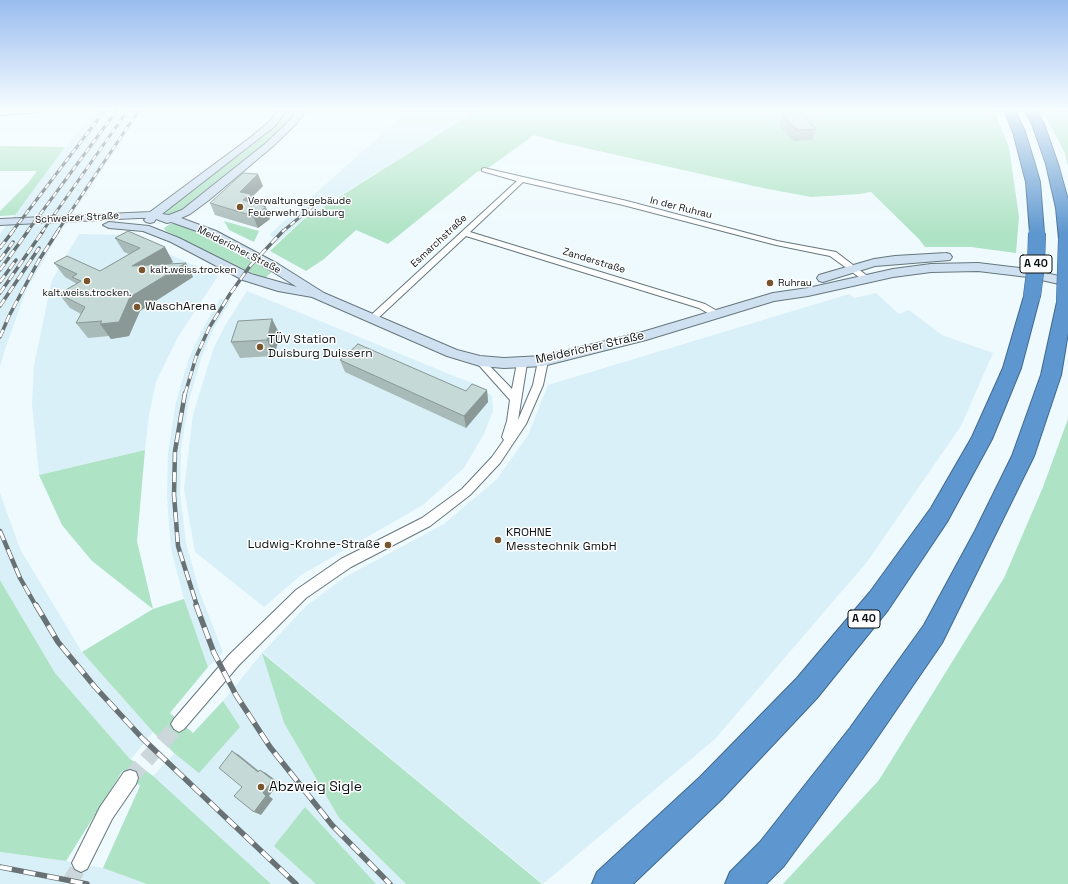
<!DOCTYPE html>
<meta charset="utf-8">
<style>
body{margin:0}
canvas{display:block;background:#eefafe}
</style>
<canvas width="1068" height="884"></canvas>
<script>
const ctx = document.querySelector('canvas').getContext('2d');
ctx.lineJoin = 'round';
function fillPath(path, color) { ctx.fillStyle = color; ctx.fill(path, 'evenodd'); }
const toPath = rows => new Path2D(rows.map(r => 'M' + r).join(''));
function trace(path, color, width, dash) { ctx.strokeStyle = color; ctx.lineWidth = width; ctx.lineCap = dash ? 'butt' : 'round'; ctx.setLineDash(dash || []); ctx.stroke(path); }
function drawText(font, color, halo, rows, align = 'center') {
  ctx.font = font + ' "Space Grotesk",sans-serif'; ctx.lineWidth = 3; ctx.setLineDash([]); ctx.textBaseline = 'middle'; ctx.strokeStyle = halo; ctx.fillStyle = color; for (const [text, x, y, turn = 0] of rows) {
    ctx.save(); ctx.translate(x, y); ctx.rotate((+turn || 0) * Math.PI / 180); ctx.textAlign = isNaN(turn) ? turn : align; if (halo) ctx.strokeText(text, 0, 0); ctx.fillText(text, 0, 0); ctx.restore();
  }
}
fillPath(toPath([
 [96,110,143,110,57,236,26,291,5,349,0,367,0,234,65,147],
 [409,110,477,110,336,198,303,220,276,243,270,234],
 [79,234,126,235,218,276,178,337,156,382,149,415,145,450,39,475,32,404,34,365,52,280],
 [247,291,454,376,478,385,492,396,493,411,484,434,464,468,423,505,301,575,264,607,195,552,184,489,193,414,214,347,226,324],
 [876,293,899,314,909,310,942,335,993,353,961,426,867,562,715,739,543,884,263,653,284,723,339,818,406,884,0,884,0,852,66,861,103,868,140,786,122,769,130,759,55,673,0,580,0,493,20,549,82,652,153,732,131,759,153,776,223,701,262,653,306,606,345,577,444,524,497,479,528,435,548,385,849,294,854,298],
 [220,299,231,300,214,328,202,356,189,400,181,449,180,493,186,543,200,593,223,652,208,667,184,599,171,549,167,497,168,452,176,402,189,358,203,328]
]), '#daf0f8');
fillPath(toPath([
 [287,110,298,110,289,122,247,159,186,208,170,215,164,214,173,205,255,143,279,122],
 [477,110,994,110,1009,147,1019,217,1016,253,971,247,925,247,919,239,871,192,860,194,811,197,763,188,559,142,534,135,487,169,477,172,388,244,356,230,324,259,306,271,270,251,303,220],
 [1042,110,1068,110,1068,166,1065,153],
 [0,146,65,147,15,215,0,216,0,211,28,183,37,171,0,171],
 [224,221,259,231,254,242,229,230],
 [170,224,176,224,186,227,272,272,265,278,252,273,166,231,164,228],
 [1068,419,1068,884,783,884,879,780,1004,578,1043,487],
 [145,450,137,541,153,609,184,599,208,667,170,713,193,733,223,701,240,727,199,773,174,753,153,732,82,652,153,609,92,561,62,525,39,475],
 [0,580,55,673,130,759,153,776,271,884,147,884,103,868,140,786,123,770,66,861,0,852],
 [262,653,318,699,542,884,406,884,339,818,284,723],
 [305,807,376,884,316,884,274,846]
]), '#afe3c5');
trace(toPath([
 [130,778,179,724],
 [69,884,81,863]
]), '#ccd7db', 16, [16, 8]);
const minor = toPath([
 [21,110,42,110,39,112,0,115,0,111,21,110],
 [484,168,627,201,777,241,836,252,870,278,869,280,863,280,830,256,776,245,623,205,523,182,470,232,705,304,719,312,721,314,719,316,713,316,699,308,466,236,375,321,369,321,367,319,369,317,517,181,482,171,482,169,484,168],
 [480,358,483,359,512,389,517,363,522,360,525,361,527,363,518,420,533,385,538,361,543,358,548,361,543,385,526,424,500,463,470,495,430,526,351,567,306,598,239,665,184,729,179,732,174,729,171,724,174,719,229,655,296,590,341,559,422,518,462,489,492,457,504,440,502,437,507,421,510,400,477,363,475,361,477,359,480,358],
 [130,770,136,772,138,778,136,784,112,819,87,869,81,872,75,869,72,863,100,807,124,772,130,770]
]);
const secondary = toPath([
 [279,110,287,110,275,126,162,214,169,215,182,210,266,143,290,120,298,110,306,110,296,124,272,147,209,200,190,214,181,218,216,231,278,264,324,293,457,350,480,356,504,358,543,356,639,333,773,293,808,288,893,269,931,264,978,263,1028,269,1068,278,1068,286,1028,277,978,271,931,272,893,277,808,296,774,301,646,340,543,366,504,368,480,366,447,356,312,297,278,291,243,280,171,242,143,231,109,228,103,225,109,222,149,226,179,238,251,274,297,287,270,270,208,235,171,222,167,223,156,219,154,222,150,223,146,222,144,220,146,218,138,218,0,225,0,219,150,212,251,137,269,122,279,110],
 [946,253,950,254,952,257,950,260,875,266,823,282,819,281,817,278,819,275,874,259,895,256,946,253]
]);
const motorway = toPath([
 [1004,110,1015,110,1025,132,1034,161,1040,182,1044,233,1042,236,1037,237,1032,236,1030,233,1026,182,1013,132,1004,110],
 [1025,110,1036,110,1044,124,1058,164,1068,200,1068,243,1062,242,1059,239,1056,208,1046,164,1032,124,1025,110],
 [1032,291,1038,292,1040,296,1021,368,992,439,947,522,888,610,817,698,722,799,633,884,592,884,597,872,700,777,797,678,870,592,931,508,972,437,1003,368,1024,296,1026,292,1032,291],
 [1065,297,1068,297,1068,333,1061,375,1034,456,942,643,870,748,784,866,766,884,725,884,730,872,760,842,850,728,924,625,975,531,1012,456,1041,375,1057,302,1059,298,1065,297]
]);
trace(minor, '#66777d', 2);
trace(secondary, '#66777d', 2);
trace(motorway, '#41688d', 2);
fillPath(minor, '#fff');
fillPath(secondary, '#cfe0f1');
fillPath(motorway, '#5e97cf');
const railFar3 = toPath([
 [12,232,105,110],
 [27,232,117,110],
 [42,232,128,110],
 [57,232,139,110],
 [282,232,312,207]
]);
const railFar2 = toPath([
 [0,248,13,231],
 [0,260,13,242],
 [0,270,28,231],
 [0,282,16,260],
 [0,293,43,231],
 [0,306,39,248],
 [0,337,9,316,39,260,58,231],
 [185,394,196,357,209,328,230,294,250,266,283,231]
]);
const railFar1 = toPath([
 [185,393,175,451,174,495,178,546,197,606],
 [0,531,20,578,36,606]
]);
const rail = toPath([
 [36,605,58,642,95,687,143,739,296,884],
 [196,605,214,653,236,695,270,747,332,825,390,884],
 [0,867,87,884]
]);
trace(railFar3, '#687174', 3);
trace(railFar2, '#687174', 3.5);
trace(railFar1, '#687174', 4.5);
trace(rail, '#687174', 5.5);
trace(railFar3, '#fff', 2, [5.5]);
trace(railFar2, '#fff', 2.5, [8]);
trace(railFar1, '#fff', 3, [10]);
trace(rail, '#fff', 4, [12]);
const motorwayBridge = toPath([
 [1032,296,1036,265,1037,233],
 [1065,302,1067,239]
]);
trace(motorwayBridge, '#41688d', 18, []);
trace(motorwayBridge, '#5e97cf', 17);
fillPath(toPath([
 [782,114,816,129,812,140,795,141,791,139,779,125],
 [263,186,252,197,254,203,270,219,258,228,215,215,210,203],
 [115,238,173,262,170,264,186,263,193,277,140,311,129,336,111,339,109,336,88,338,76,323,81,314,70,308,59,294,77,284,65,277,54,263,100,271,129,254,124,252],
 [272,319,280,335,274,356,240,358,231,342],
 [340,360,466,391,487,390,488,402,466,428,345,372]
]), '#a9bbb9');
fillPath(toPath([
 [258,174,263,186,252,197,255,206,248,212,240,192],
 [266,207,270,219,258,228,253,216],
 [165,247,173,262,141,281,132,266],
 [186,263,193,277,140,311,129,336,111,339,100,324,130,297],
 [272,319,280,335,274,356,267,340],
 [487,390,488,402,466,428,464,416],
 [232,751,239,755,265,776,258,772],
 [260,770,266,773,279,783,269,796,273,799,261,815,254,812,263,793]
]), '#8a9896');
const building = toPath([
 [800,113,816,129,799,130,795,128,782,114,800,113],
 [243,173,258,174,240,192,251,194,243,200,266,207,253,216,210,203,243,173],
 [128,231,165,247,132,266,186,263,130,297,119,322,100,324,102,321,76,323,85,307,59,294,81,281,72,277,77,274,54,263,67,256,100,271,140,248,115,238,128,231],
 [272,319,267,340,231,342,238,321,272,319],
 [358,344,466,391,472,384,487,390,464,416,340,360,358,344],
 [232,751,258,772,260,770,273,780,263,793,266,796,254,812,234,796,242,787,219,768,232,751]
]);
fillPath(building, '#c5d9d7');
trace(building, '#8a9896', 1);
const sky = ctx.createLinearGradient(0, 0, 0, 233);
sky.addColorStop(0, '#99bcee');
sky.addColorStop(0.47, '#f7fdff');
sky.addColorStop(1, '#f7fdff00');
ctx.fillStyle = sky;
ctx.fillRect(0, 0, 1068, 233);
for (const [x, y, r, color] of [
 [240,207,4,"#78552d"],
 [142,270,4,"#78552d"],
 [87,281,4,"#78552d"],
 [770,283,4,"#78552d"],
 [137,307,4,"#78552d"],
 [260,347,4,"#78552d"],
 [498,540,4,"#78552d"],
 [388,545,4,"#78552d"],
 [261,787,4,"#78552d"]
]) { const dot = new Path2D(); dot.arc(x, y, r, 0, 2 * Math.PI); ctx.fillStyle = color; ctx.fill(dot); trace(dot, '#fff', 1.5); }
drawText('10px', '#0a1113', '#fff', [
 ["Verwaltungsgebäude",248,201],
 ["Feuerwehr Duisburg",248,213],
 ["kalt.weiss.trocken",150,270],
 ["Ruhrau",778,283],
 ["kalt.weiss.trocken.",87,293,"center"]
], 'left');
drawText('10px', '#0a1113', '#fff', [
 ["In der Ruhrau",681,208,14],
 ["Schweizer Straße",77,218,-3],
 ["Esmarchstraße",439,241,-43],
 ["Meidericher Straße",239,250,27],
 ["Zanderstraße",594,261,17]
]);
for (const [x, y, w] of [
 [1036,264,32],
 [864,619,32]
]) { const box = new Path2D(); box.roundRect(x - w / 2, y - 9, w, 18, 3); ctx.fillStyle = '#fff'; ctx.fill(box); trace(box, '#0a1113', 1); }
drawText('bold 11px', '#0a1113', null, [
 ["A 40",1036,264],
 ["A 40",864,619]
]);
drawText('12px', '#0a1113', '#fff', [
 ["WaschArena",145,307],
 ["TÜV Station",268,340],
 ["Duisburg Duissern",268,354],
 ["KROHNE",506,533],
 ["Messtechnik GmbH",506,547],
 ["Ludwig-Krohne-Straße",380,545,"right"]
], 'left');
drawText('12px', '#0a1113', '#fff', [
 ["Meidericher Straße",590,348,-13]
]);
drawText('14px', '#0a1113', '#fff', [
 ["Abzweig Sigle",269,787]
], 'left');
</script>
